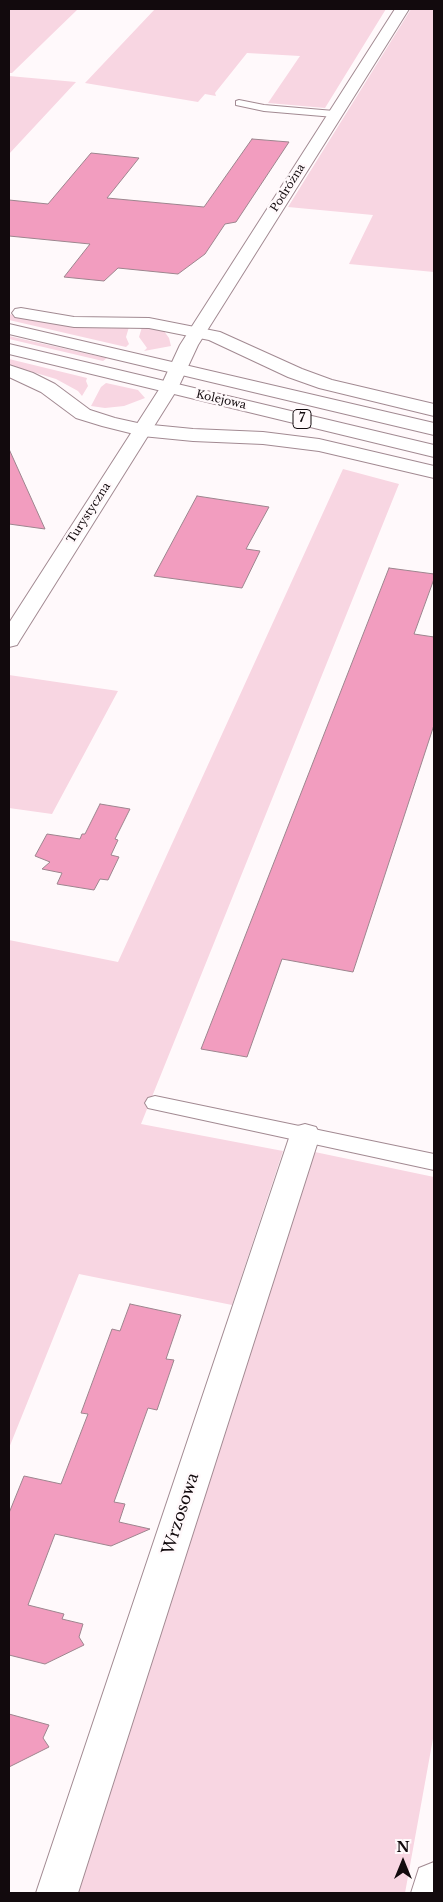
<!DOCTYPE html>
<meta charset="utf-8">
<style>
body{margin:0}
#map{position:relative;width:443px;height:1902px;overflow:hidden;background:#fff9fb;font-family:"Libre Baskerville",serif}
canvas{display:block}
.frame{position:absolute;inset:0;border:10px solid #120a0d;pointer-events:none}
.north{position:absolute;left:378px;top:1837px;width:50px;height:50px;-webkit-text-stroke:4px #fff9fb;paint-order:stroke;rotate:0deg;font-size:14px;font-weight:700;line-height:20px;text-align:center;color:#120a0d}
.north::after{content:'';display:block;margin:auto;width:18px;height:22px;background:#120a0d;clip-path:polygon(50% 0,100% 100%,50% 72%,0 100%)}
</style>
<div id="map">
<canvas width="443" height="1902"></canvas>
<div class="frame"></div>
<div class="north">N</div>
</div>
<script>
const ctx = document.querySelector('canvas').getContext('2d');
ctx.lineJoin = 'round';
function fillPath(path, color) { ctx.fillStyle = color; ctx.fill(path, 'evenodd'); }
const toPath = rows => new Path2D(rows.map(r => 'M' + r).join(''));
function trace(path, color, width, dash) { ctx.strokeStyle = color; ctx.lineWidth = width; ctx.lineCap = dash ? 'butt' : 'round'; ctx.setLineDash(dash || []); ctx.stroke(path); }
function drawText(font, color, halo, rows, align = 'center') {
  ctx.font = font + ' "Libre Baskerville",serif'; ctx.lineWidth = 5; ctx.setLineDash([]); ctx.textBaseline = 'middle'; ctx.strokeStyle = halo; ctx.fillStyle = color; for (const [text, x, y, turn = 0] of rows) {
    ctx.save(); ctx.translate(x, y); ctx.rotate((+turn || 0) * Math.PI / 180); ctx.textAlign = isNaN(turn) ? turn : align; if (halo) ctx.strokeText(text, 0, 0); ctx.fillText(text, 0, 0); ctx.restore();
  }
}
fillPath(toPath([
 [9,9,78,9,12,73,9,73],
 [155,9,386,9,325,108,268,103,300,56,247,53,215,93,216,96,205,94,198,102,85,83],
 [411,9,434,9,434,272,349,264,373,215,288,207],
 [9,76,76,82,9,154],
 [9,314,32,319,129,327,126,337,129,344,126,347,9,320],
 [142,327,164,331,169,338,171,346,144,351,147,348,139,337],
 [9,336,97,356,107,358,103,361,9,339],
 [9,359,87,378,86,381,88,386,82,396,78,391,56,379,9,365],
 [106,383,138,390,145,398,124,406,105,408,91,406,101,387],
 [343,469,399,484,141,1124,283,1151,232,1305,79,1274,9,1448,9,940,118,962],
 [9,675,118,691,52,814,9,808],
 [310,1151,434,1177,434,1733,405,1893,76,1893]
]), '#f8d6e2');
const building = toPath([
 [252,139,289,142,236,222,225,224,205,254,178,274,118,268,104,281,64,277,90,244,9,236,9,200,48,204,91,153,139,158,107,198,204,207,252,139],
 [9,449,45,529,9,524,9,449],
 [197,496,269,507,246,549,260,551,242,588,154,576,197,496],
 [389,568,434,574,434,579,414,634,434,637,434,725,353,972,282,959,247,1057,201,1049,389,568],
 [100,804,130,809,115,839,118,840,111,855,119,857,108,880,100,879,94,890,57,884,62,873,42,869,50,862,35,856,47,834,80,839,82,834,85,834,100,804],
 [130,1304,181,1315,166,1359,174,1360,157,1410,148,1408,114,1502,125,1504,119,1522,150,1529,111,1546,55,1534,28,1605,64,1614,62,1619,83,1624,79,1637,84,1645,45,1664,9,1655,9,1513,24,1476,61,1484,88,1414,81,1413,112,1329,120,1331,130,1304],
 [9,1714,49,1725,43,1738,49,1747,9,1767,9,1714]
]);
fillPath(building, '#f29dbf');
trace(building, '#9d858e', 1);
const lane = toPath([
 [239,100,264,105,334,111,339,114,334,117,264,111,236,105,236,101,239,100],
 [155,1096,434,1154,434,1170,148,1108,145,1103,148,1098,155,1096]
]);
const street = toPath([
 [21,308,74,317,149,318,220,332,302,369,332,380,434,404,434,416,319,388,288,377,209,340,149,328,74,327,15,317,12,313,15,309,21,308],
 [9,365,33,373,55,384,90,410,115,418,142,424,193,429,263,432,319,439,434,466,434,478,319,451,263,444,193,441,142,436,102,426,76,418,41,392,9,377,9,365],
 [305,1124,316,1127,320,1135,78,1893,36,1893,290,1135,294,1127,305,1124],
 [434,1862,434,1893,411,1893,419,1868,434,1862]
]);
const secondary = toPath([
 [395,9,409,9,198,345,178,388,20,640,17,645,9,647,9,623,160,388,180,345,395,9]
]);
const highway = toPath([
 [9,324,434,423,434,435,9,334,9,324],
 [9,344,434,445,434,457,9,354,9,344]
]);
trace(lane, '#a28a92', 2);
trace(street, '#a28a92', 2);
trace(secondary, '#a28a92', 2);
trace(highway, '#a28a92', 2);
fillPath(lane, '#fff');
fillPath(street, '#fff');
fillPath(secondary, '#fff');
fillPath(highway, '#fff');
drawText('11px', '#120a0d', '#fff9fb', [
 ["Podróżna",288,188,-58],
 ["Kolejowa",221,400,13],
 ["Turystyczna",89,513,-57]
]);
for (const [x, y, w] of [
 [302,419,18]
]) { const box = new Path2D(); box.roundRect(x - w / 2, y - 9.5, w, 19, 4); ctx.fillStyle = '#fff9fb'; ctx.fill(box); trace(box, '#120a0d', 1); }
drawText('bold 12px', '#120a0d', null, [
 ["7",302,419]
]);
drawText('16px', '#120a0d', '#fff9fb', [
 ["Wrzosowa",181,1514,-72]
]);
</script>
